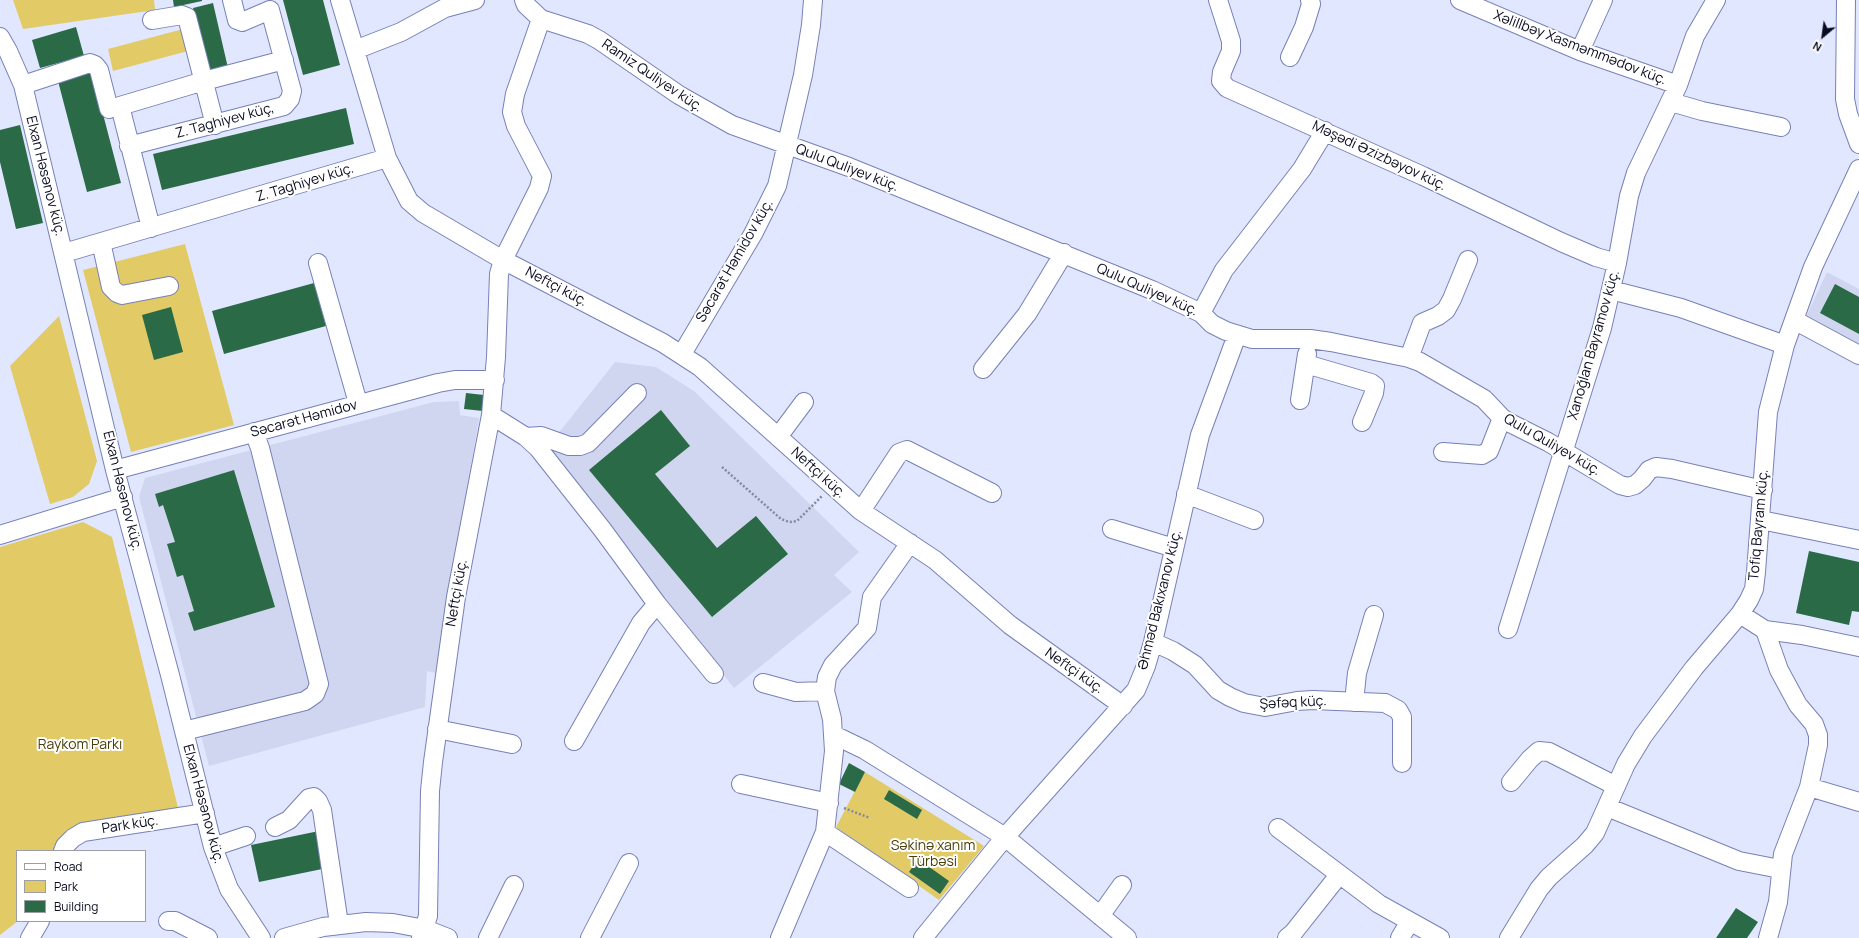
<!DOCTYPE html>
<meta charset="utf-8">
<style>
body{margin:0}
#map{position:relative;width:1859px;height:938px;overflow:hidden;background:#e1e7ff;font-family:Manrope,sans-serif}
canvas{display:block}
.legend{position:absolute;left:16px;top:850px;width:130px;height:72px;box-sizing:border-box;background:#fff;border:1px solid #9d9da5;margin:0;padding:5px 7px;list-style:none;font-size:12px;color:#090b1f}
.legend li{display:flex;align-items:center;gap:8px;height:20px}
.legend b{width:20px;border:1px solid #9d9da5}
.north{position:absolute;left:1803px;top:16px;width:40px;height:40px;-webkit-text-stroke:3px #fff;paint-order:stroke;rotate:209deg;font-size:11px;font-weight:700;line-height:16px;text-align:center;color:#090b1f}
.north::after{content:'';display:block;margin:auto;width:14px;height:18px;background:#090b1f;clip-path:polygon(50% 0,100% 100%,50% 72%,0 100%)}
</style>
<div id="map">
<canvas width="1859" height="938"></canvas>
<ul class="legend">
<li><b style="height:5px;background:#fff"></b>Road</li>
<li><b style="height:11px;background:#e2ca67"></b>Park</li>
<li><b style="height:11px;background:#2b6a46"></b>Building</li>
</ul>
<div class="north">N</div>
</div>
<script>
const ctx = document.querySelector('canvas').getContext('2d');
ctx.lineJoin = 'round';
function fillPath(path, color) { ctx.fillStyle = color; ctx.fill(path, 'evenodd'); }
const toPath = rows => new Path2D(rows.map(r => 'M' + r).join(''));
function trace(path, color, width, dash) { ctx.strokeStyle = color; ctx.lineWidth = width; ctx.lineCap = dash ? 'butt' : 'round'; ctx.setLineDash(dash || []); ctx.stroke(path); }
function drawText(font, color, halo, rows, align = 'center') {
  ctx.font = font + ' Manrope,sans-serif'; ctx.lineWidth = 4; ctx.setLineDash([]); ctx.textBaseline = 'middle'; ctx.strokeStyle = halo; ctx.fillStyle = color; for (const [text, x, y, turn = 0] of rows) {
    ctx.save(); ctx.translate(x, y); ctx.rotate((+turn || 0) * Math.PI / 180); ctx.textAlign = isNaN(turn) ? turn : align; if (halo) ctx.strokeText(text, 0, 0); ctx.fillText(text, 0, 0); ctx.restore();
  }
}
fillPath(toPath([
 [1827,272,1859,289,1859,348,1805,319],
 [615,362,656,367,694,391,859,552,834,575,852,592,734,688,546,449],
 [459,401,460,415,479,418,436,673,427,671,425,707,209,766,139,497,145,478,434,402]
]), '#d0d6f0');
fillPath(toPath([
 [13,0,154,0,155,10,23,29],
 [183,29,188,51,113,71,108,49],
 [185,244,234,425,131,452,83,270],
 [59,316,97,461,89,484,73,497,50,504,10,366],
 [83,522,112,537,179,812,88,825,67,830,57,842,57,851,17,851,18,921,0,935,0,547],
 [865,772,984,846,939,900,836,827]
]), '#e2ca67');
fillPath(toPath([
 [173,0,202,0,202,1,174,7],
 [283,0,323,0,340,65,303,75],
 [213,3,228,68,208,72,193,8],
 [76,27,84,56,40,68,32,40],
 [92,72,121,183,87,192,58,81],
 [346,108,354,144,162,190,153,154],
 [20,125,43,223,16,229,0,162,0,130],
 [314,283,326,326,224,354,212,311],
 [1835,284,1859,297,1859,334,1820,313],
 [171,307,183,352,154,360,142,315],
 [466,393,484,395,483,411,464,409],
 [661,410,690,446,655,474,717,548,756,516,788,554,712,617,589,470],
 [234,470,275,607,194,631,188,613,194,611,183,575,177,577,167,544,175,542,163,505,159,507,155,494],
 [1809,551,1859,562,1859,612,1852,611,1849,625,1796,613],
 [849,763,865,772,855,792,839,784],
 [889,790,922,810,917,819,884,799],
 [319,831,327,868,259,882,251,845],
 [918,859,949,881,940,894,909,872],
 [1736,908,1758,922,1747,938,1716,938]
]), '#2b6a46');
const minor = toPath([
 [524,0,526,5,541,19,588,34,599,40,679,95,732,125,849,167,1152,290,1201,313,1212,324,1226,331,1252,339,1310,339,1331,342,1409,358,1420,362,1484,399,1502,418,1512,424,1548,442,1620,485,1628,487,1635,485,1642,479,1649,470,1656,467,1672,469,1763,490],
 [1218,0,1231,41,1231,51,1222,72,1221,81,1227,88,1423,176,1561,242,1596,257,1617,263],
 [1460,0,1580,51,1678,85],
 [1846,0,1845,99,1848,114,1859,144],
 [152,20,182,15,187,17,215,125],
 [0,37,8,51,23,85,115,470,170,675,213,847,229,889,261,938],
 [355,50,401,32,445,8,475,0],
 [1580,51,1603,0],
 [1290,57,1304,27,1311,4,1310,0],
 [23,85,90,63,95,65,99,70,109,109],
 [1671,102,1702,111,1781,127],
 [129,146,284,106,290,99,292,91,270,10,242,22,237,20,232,0],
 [387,158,409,201,423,213,503,260,663,343,700,367,861,511,935,560,1010,625,1123,706],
 [151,228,120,106,204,81,284,60],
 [101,242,111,287,117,293,122,295,169,286],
 [64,253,387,158,340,0],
 [318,263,358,403],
 [1611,290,1681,308,1785,345],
 [1201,313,1224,270,1302,169,1325,131],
 [1794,320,1859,355],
 [682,354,753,234,777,186,803,75,811,25,813,0],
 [1409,358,1422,323,1438,316,1446,310,1452,299,1468,260],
 [1306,364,1371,383,1375,386,1374,393,1362,422],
 [983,369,1027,314,1064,253],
 [1300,400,1307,354],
 [491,415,526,437,538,448,602,529,657,604,714,674],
 [526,437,541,436,569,446,580,446,588,443,637,393],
 [778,437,804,402],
 [1443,452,1482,455,1489,451,1502,418],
 [115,470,438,383,455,380,495,380],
 [1186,494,1254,520],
 [861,511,899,453,907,450,992,493],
 [1761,520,1859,540],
 [1112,529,1174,548],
 [0,535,123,497],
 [1740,614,1765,630,1779,670,1798,705,1814,724,1818,735,1818,745,1809,787,1783,854,1778,902,1768,938],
 [1508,629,1602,328,1617,263,1629,196,1636,173,1678,85,1695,36,1716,0],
 [1765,630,1802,635,1859,647],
 [1153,642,1173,651,1195,665,1218,690,1230,697,1244,703,1265,707,1297,701,1313,700,1385,703,1398,710,1402,717,1402,763],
 [763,683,796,692,825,691],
 [1354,702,1357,673,1374,615],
 [437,729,512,744],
 [184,731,305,701,315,694,319,684,260,448,254,432],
 [834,735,865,750,1005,837,1127,938],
 [574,741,641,623,657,604],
 [1511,782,1530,759,1539,751,1549,752,1616,786],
 [741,784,829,803],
 [1809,787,1859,802],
 [1607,807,1739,861,1780,869],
 [275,827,289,820,309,798,314,797,318,801,322,810,339,924],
 [1278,828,1379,904,1440,938],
 [825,832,909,888],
 [213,847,246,836],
 [63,851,65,846,73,838,83,832,205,813],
 [1100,916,1122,885],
 [168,921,175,921,208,938],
 [30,938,40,921],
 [284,938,323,927,366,922,393,923,425,929,448,938],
 [421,938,428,916,430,791,433,762,456,597,491,415,496,357,499,274,503,260,539,188,542,176,516,126,512,112,515,94,541,19],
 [488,938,514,885],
 [590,938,629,863],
 [780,938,825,832,834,751,832,719,825,691,827,677,833,665,867,628,872,597,910,543],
 [923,938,1005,837,1136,690,1146,666,1153,642,1200,435,1237,335],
 [1287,938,1293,933,1339,875],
 [1400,938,1409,923],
 [1509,938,1539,889,1549,877,1585,845,1595,833,1626,764,1643,736,1694,668,1740,614,1749,600,1754,589,1756,572,1768,412,1785,345,1813,267,1859,169]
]);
trace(minor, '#7781b7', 20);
trace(toPath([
 [722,467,781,519,789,522,797,521,822,496],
 [844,808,870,818]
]), '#84889e', 2.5, [2, 2]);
trace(minor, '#fff', 18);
drawText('14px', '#090b1f', '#fff', [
 ["Xəlillbəy Xasməmmədov küç.",1580,48,21],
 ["Ramiz Quliyev küç.",652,76,34],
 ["Z. Taghiyev küç,",225,121,-15],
 ["Məşədi Əzizbəyov küç.",1379,156,25],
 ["Qulu Quliyev küç.",847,168,21],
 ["Elxan Həsənov küç.",45,176,76],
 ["Z. Taghiyev küç.",305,183,-17],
 ["Səcarət Həmidov küç.",735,261,-60],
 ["Neftçi küç.",556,287,28],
 ["Qulu Quliyev küç.",1147,290,24],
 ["Xanoğlan Bayramov küç.",1594,345,-74],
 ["Səcarət Həmidov",304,419,-15],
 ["Qulu Quliyev küç.",1552,445,30],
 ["Neftçi küç.",818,473,42],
 ["Elxan Həsənov küç.",122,491,76],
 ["Tofiq Bayram küç.",1759,525,-85],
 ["Neftçi küç.",457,593,-80],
 ["Əhməd Bakıxanov küç.",1160,600,-76],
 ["Neftçi küç.",1074,671,35],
 ["Şəfəq küç.",1293,703,-3],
 ["Elxan Həsənov küç.",203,804,75],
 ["Park küç.",130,825,-9]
]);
drawText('14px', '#4a3e08', '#fff', [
 ["Raykom Parkı",80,745],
 ["Səkinə xanım",933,846],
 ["Türbəsi",933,862]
]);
</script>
